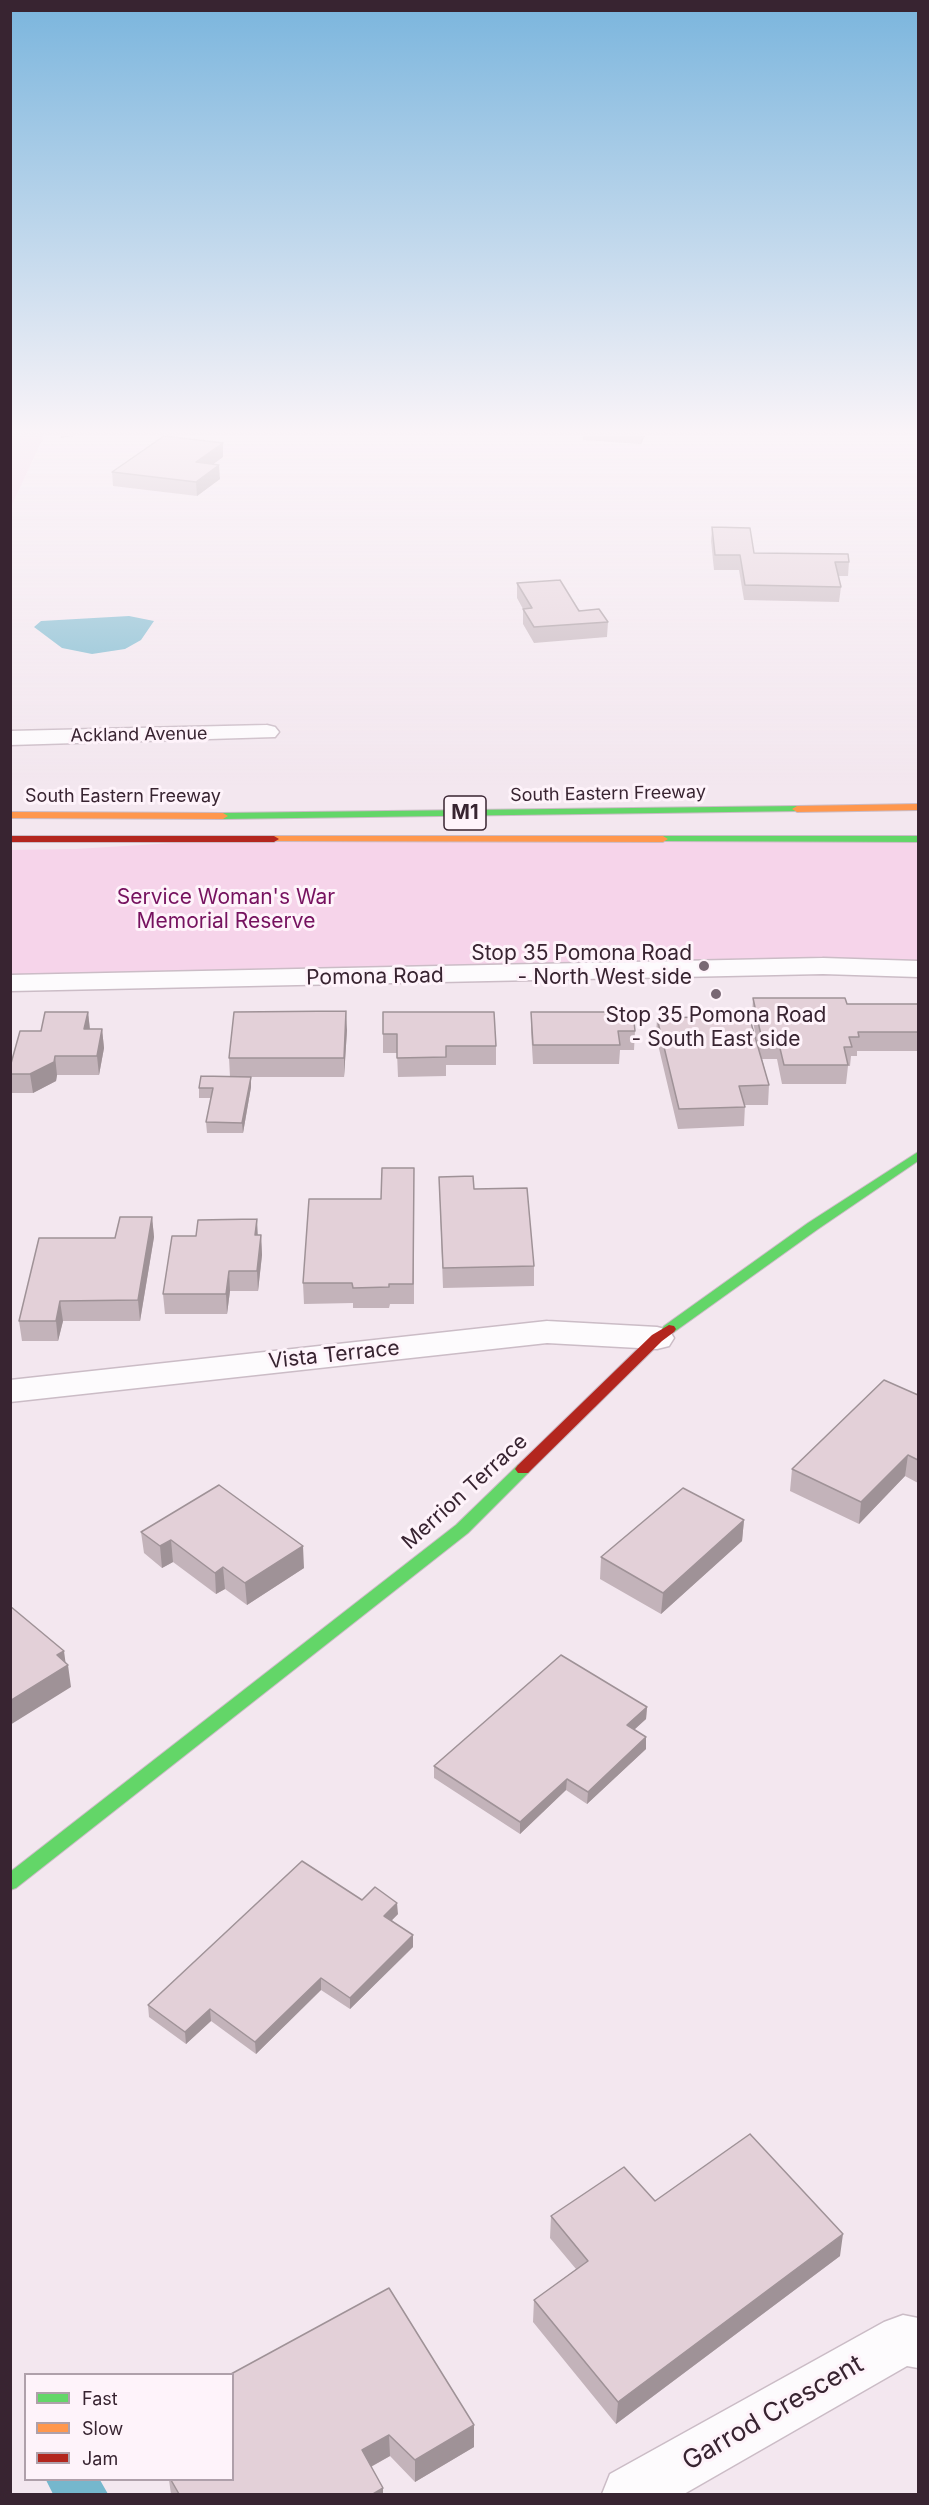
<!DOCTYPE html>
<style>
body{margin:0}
#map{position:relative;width:929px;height:2505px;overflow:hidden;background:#f3e7ef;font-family:Inter,sans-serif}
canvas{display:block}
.frame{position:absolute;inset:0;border:12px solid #382431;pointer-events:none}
.legend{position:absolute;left:24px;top:2373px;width:210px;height:108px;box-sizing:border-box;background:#fef3fa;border:2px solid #afa0aa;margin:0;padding:8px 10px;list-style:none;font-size:18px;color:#382431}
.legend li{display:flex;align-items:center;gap:12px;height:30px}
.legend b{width:30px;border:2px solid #afa0aa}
</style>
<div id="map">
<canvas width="929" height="2505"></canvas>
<div class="frame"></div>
<ul class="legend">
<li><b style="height:8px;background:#63d668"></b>Fast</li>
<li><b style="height:8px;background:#ff974d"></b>Slow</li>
<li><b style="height:8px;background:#b3261e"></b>Jam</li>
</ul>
</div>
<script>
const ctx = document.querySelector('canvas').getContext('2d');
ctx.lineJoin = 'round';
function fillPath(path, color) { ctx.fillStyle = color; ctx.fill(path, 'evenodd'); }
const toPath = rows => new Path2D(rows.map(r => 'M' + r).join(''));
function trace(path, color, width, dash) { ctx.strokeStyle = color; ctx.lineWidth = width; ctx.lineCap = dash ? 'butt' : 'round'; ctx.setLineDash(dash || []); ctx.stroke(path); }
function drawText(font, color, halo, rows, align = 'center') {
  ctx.font = font + ' Inter,sans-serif'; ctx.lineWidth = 6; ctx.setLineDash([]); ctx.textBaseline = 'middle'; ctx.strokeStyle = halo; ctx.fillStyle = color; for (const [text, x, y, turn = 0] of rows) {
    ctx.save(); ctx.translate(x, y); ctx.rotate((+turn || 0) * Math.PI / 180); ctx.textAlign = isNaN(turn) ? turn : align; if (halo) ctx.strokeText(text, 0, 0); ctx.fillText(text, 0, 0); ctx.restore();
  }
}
fillPath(toPath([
 [11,436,44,436,11,507,10,436],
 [918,839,918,968,823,966,11,983,10,850,76,849,222,840]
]), '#f6d4ea');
fillPath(toPath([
 [129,616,154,621,141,640,125,649,92,654,62,648,34,627,41,621],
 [46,2480,100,2480,108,2494,53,2494]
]), '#75b7cd');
const street = toPath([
 [267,725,275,727,279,732,275,737,10,745,10,731,267,725],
 [823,958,918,961,918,977,823,974,10,991,10,975,823,958],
 [547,1321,657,1327,669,1330,674,1338,669,1346,657,1349,547,1343,10,1402,10,1380,547,1321],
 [903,2315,918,2318,918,2368,907,2366,684,2494,602,2494,610,2474,884,2322,903,2315]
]);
const fast = toPath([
 [797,806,802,809,801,811,223,819,218,816,223,813,797,806],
 [663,836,918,836,918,842,659,841,658,839,663,836],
 [918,1152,918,1161,818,1229,674,1332,664,1332,662,1329,664,1326,808,1223,918,1152],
 [523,1464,528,1465,531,1469,528,1473,468,1533,16,1888,10,1890,10,1872,456,1525,518,1465,523,1464]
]);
const slow = toPath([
 [918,804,918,810,797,812,792,809,797,806,918,804],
 [10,812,223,813,228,816,223,819,10,818,10,812],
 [274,836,663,836,668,839,663,842,270,841,270,837,274,836]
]);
const jam = toPath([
 [10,836,274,836,279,839,274,842,10,842,10,836],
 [669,1325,674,1326,676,1329,674,1332,662,1341,528,1473,518,1473,515,1469,518,1465,652,1335,669,1325]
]);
trace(street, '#cbbcc6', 3);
trace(fast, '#cbbcc6', 2);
trace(slow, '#cbbcc6', 2);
trace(jam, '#cbbcc6', 2);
fillPath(street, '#fdfbfd');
fillPath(fast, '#63d668');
fillPath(slow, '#ff974d');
fillPath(jam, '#b3261e');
fillPath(toPath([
 [583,436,645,436,641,444,583,440],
 [223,443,223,457,213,464,220,479,197,496,113,486,112,472],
 [712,527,754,553,849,562,848,576,838,576,841,587,839,602,744,600,739,570,714,570,711,541],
 [517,583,608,622,607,637,534,643,523,624,523,609,517,598],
 [753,998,847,1004,918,1004,918,1051,857,1051,857,1056,851,1056,850,1066,848,1066,846,1084,782,1084,777,1059,762,1059,769,1085,768,1105,745,1105,744,1126,678,1129,656,1036,657,1018,757,1043,752,1016],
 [88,1012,90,1029,102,1029,104,1048,99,1075,57,1075,56,1081,33,1093,11,1093,10,1067,41,1031],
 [383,1012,496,1046,496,1065,446,1065,446,1076,398,1077,397,1053,383,1053],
 [531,1012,635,1031,634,1050,620,1050,619,1064,533,1064,531,1030],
 [347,1030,344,1077,251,1077,251,1087,243,1133,207,1133,206,1122,211,1098,199,1098,199,1088,230,1077,229,1058],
 [414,1168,414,1304,390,1304,389,1308,353,1308,353,1303,304,1304,303,1283,381,1199],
 [439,1177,474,1189,534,1266,534,1286,443,1288],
 [152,1217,154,1237,140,1321,63,1321,58,1341,22,1341,19,1321,115,1238],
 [258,1235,261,1235,262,1255,258,1291,230,1291,227,1314,165,1314,163,1294],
 [918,1395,918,1483,905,1476,859,1524,790,1491,792,1469],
 [744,1520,742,1541,661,1614,600,1579,601,1557],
 [141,1532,304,1568,247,1605,225,1589,216,1594,173,1562,162,1568,144,1553],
 [647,1707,646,1719,634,1730,646,1737,646,1749,587,1804,566,1790,520,1834,434,1778,434,1766],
 [362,1900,398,1914,392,1920,413,1947,350,2009,321,1990,256,2054,211,2021,186,2044,149,2017,148,2005],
 [655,2201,840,2256,616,2424,533,2322,534,2300,576,2269,550,2238,551,2216],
 [232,2374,474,2447,415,2482,390,2456,371,2467,383,2488,383,2494,171,2494,169,2480,232,2480]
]), '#c3b3ba');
fillPath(toPath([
 [61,436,73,436,61,438],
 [641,436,645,436,641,444],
 [223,443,223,457,197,476,196,462],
 [219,465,220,479,197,496,196,482],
 [346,1011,347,1030,344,1077,344,1058],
 [88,1012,90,1031,84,1029],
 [102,1029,104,1048,99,1075,97,1056],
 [55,1056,57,1075,56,1081,33,1093,30,1074],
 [251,1077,251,1087,243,1133,242,1123],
 [152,1217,154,1237,140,1321,138,1300],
 [257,1219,258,1239,255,1235],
 [261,1235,262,1255,258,1291,257,1271],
 [229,1271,230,1291,227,1314,226,1294],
 [60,1301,63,1321,58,1341,56,1321],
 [908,1455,905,1476,859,1524,861,1502],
 [744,1520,742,1541,661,1614,663,1593],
 [171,1540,173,1562,162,1568,160,1546],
 [303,1546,304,1568,247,1605,245,1583],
 [223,1567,225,1589,216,1594,215,1573],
 [64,1651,66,1666,68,1665,71,1687,10,1725,10,1701,57,1655],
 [647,1707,646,1719,626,1737,627,1725],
 [646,1737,646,1749,587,1804,588,1792],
 [567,1779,566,1790,520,1834,520,1822],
 [397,1903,398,1914,385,1927,384,1916],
 [413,1935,413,1947,350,2009,350,1998],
 [321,1978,321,1990,256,2054,255,2042],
 [210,2009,211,2021,186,2044,185,2032],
 [843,2234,840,2256,616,2424,618,2402],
 [474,2425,474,2447,415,2482,415,2460],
 [389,2435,390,2456,363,2471,362,2450],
 [383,2488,383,2494,373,2494]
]), '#9f9297');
const building = toPath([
 [164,436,223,443,196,462,219,465,196,482,112,472,164,436],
 [712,527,750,528,754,553,848,554,849,562,835,562,841,587,745,585,740,555,715,555,712,527],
 [560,580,579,611,599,609,608,622,534,627,523,609,532,608,517,583,560,580],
 [753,998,845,998,847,1004,918,1004,918,1032,858,1032,859,1037,849,1037,852,1047,844,1047,848,1065,784,1065,778,1040,762,1040,753,998],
 [346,1011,344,1058,229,1058,234,1012,346,1011],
 [45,1012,88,1012,84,1029,102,1029,97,1056,55,1056,54,1062,30,1074,10,1074,10,1067,20,1031,41,1031,45,1012],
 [383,1012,494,1012,496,1046,446,1046,446,1057,397,1058,397,1034,383,1034,383,1012],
 [531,1012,633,1012,635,1031,618,1031,620,1045,533,1045,531,1012],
 [749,1016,769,1085,739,1086,745,1107,679,1109,657,1018,749,1016],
 [201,1076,251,1077,242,1123,206,1122,213,1088,199,1088,201,1076],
 [382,1168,414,1168,413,1284,389,1284,389,1287,353,1288,352,1283,303,1283,309,1199,381,1199,382,1168],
 [473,1176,474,1189,527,1188,534,1266,443,1268,439,1177,473,1176],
 [120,1217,152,1217,138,1300,60,1301,56,1321,19,1321,39,1238,115,1238,120,1217],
 [257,1219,255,1235,261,1235,257,1271,229,1271,226,1294,163,1294,172,1236,196,1236,198,1220,257,1219],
 [884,1380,918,1395,918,1460,908,1455,861,1502,792,1469,884,1380],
 [219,1485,303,1546,245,1583,223,1567,215,1573,171,1540,160,1546,141,1532,219,1485],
 [683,1488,744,1520,663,1593,601,1557,683,1488],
 [10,1606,64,1651,57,1655,68,1665,10,1701,10,1606],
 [561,1655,647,1707,627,1725,646,1737,588,1792,567,1779,520,1822,434,1766,561,1655],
 [302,1861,362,1900,375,1887,397,1903,384,1916,413,1935,350,1998,321,1978,255,2042,210,2009,185,2032,148,2005,302,1861],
 [750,2134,843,2234,618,2402,534,2300,588,2261,551,2216,624,2167,655,2201,750,2134],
 [389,2288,474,2425,415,2460,389,2435,362,2450,383,2488,373,2494,179,2494,171,2480,232,2480,232,2374,231,2374,389,2288]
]);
fillPath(building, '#e3d0d8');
trace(building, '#9f9297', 1.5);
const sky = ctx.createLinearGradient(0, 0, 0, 787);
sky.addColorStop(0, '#7ab5dd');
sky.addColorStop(0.55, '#faf4f8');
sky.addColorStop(1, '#faf4f800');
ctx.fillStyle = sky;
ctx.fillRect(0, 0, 929, 787);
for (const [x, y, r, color] of [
 [704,966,6,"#796874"],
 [716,994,6,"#796874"]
]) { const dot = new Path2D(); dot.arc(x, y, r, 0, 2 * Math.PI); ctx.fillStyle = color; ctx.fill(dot); trace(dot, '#fef3fa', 2); }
drawText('18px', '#382431', '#fef3fa', [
 ["Ackland Avenue",139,735,-1],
 ["South Eastern Freeway",608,794,-1],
 ["South Eastern Freeway",123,797]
]);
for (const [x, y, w] of [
 [465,813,42]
]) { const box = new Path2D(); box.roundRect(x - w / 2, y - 17, w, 34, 4.5); ctx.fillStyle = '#fef3fa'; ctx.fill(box); trace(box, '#382431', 1.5); }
drawText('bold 20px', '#382431', null, [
 ["M1",465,813]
]);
drawText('21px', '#76125f', '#fef3fa', [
 ["Service Woman's War",226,898],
 ["Memorial Reserve",226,922]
]);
drawText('21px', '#382431', '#fef3fa', [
 ["Stop 35 Pomona Road",692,954],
 ["- North West side",692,978],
 ["Stop 35 Pomona Road",716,1016,"center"],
 ["- South East side",716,1040,"center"]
], 'right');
drawText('21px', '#382431', '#fef3fa', [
 ["Pomona Road",375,977,-1],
 ["Vista Terrace",334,1355,-6],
 ["Merrion Terrace",465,1492,-42]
]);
drawText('26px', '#382431', '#fef3fa', [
 ["Garrod Crescent",773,2413,-30]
]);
</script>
